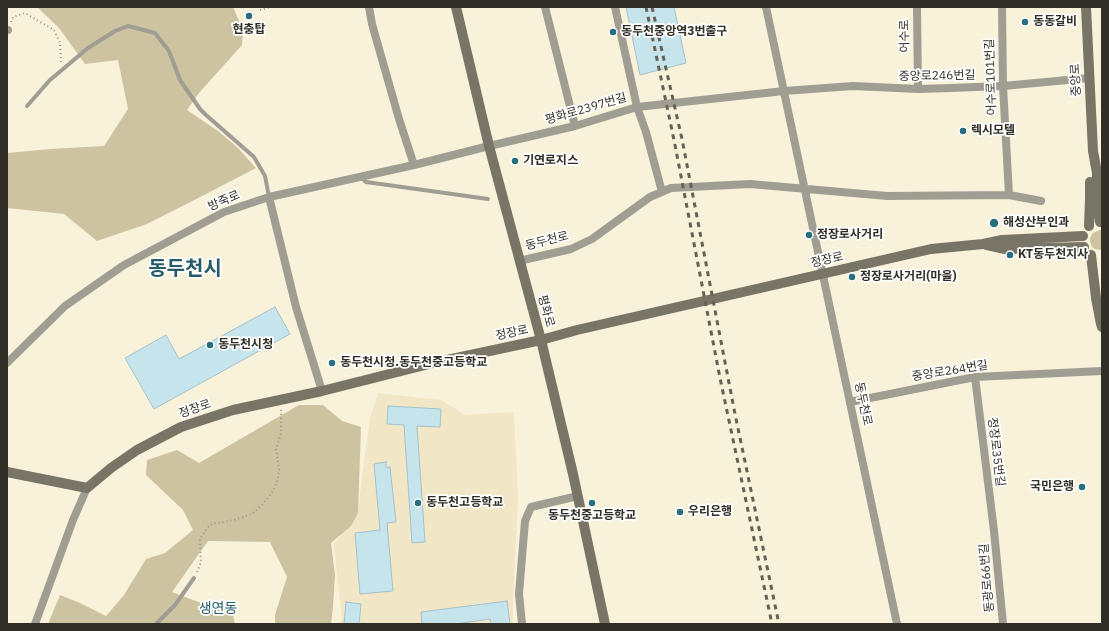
<!DOCTYPE html>
<meta charset="utf-8">
<style>
body{margin:0}
#map{position:relative;width:1109px;height:631px;overflow:hidden;background:#f9f2da;font-family:"IBM Plex Sans",sans-serif}
canvas{display:block}
.frame{position:absolute;inset:0;border:8px solid #312e25;pointer-events:none}
</style>
<div id="map">
<canvas width="1109" height="631"></canvas>
<div class="frame"></div>
</div>
<script>
const ctx = document.querySelector('canvas').getContext('2d');
ctx.lineJoin = 'round';
function fillPath(path, color) { ctx.fillStyle = color; ctx.fill(path, 'evenodd'); }
const toPath = rows => new Path2D(rows.map(r => 'M' + r).join(''));
function trace(path, color, width, dash) { ctx.strokeStyle = color; ctx.lineWidth = width; ctx.lineCap = dash ? 'butt' : 'round'; ctx.setLineDash(dash || []); ctx.stroke(path); }
function drawText(font, color, halo, rows, align = 'center') {
  ctx.font = font + ' "IBM Plex Sans","Noto Sans KR",sans-serif'; ctx.lineWidth = 3.5; ctx.setLineDash([]); ctx.textBaseline = 'middle'; ctx.strokeStyle = halo; ctx.fillStyle = color; for (const [text, x, y, turn = 0] of rows) {
    ctx.save(); ctx.translate(x, y); ctx.rotate((+turn || 0) * Math.PI / 180); ctx.textAlign = isNaN(turn) ? turn : align; if (halo) ctx.strokeText(text, 0, 0); ctx.fillText(text, 0, 0); ctx.restore();
  }
}
fillPath(toPath([
 [378,393,441,400,465,415,514,412,518,498,513,601,513,624,336,624,342,621,334,545,358,509,370,418]
]), '#f1e7c7');
fillPath(toPath([
 [37,7,233,7,243,30,242,45,199,93,187,110,218,131,238,148,256,168,208,193,147,224,97,241,64,214,7,208,7,153,50,149,104,146,128,109,118,60,85,64,59,28],
 [1100,230,1102,231,1102,250,1100,250,1095,249,1092,247,1090,241,1090,238,1093,233],
 [299,405,323,405,342,421,361,427,358,513,351,526,331,543,335,575,333,607,331,624,275,624,275,615,287,577,270,542,208,541,172,592,233,615,235,624,48,624,60,595,80,603,106,616,124,595,146,559,165,553,193,530,183,510,146,475,147,460,177,450,199,463,261,427]
]), '#cdc3a1');
const building = toPath([
 [626,7,674,7,686,63,640,75,626,7],
 [275,307,290,334,154,409,125,358,166,335,179,359,275,307],
 [388,406,441,409,440,427,417,426,425,542,412,543,404,425,387,424,388,406],
 [386,462,386,468,390,467,396,522,387,523,393,591,360,594,355,533,380,530,374,464,386,462],
 [507,601,510,624,491,624,490,619,456,624,422,624,421,612,507,601],
 [346,602,361,604,359,624,344,624,346,602]
]);
fillPath(building, '#c6e4eb');
trace(building, '#a5c2c9', 1);
trace(toPath([
 [260,10,271,7],
 [11,22,13,17,25,13,54,30,60,43,61,63],
 [197,572,201,562,200,539,208,527,212,524,234,520,252,514,263,504,273,491,278,479,279,469,276,449,281,433,281,409]
]), '#9a9484', 2, [1, 3]);
trace(toPath([
 [27,106,50,80,88,48,115,31,128,26,155,33,169,51,180,80,200,109,206,115,254,157,265,176,269,197],
 [361,177,366,182,488,199],
 [156,624,175,605,194,578]
]), '#a09d93', 4);
trace(toPath([
 [369,7,372,24,399,119,414,165],
 [545,7,575,126],
 [766,7,897,624],
 [917,7,918,89],
 [1002,7,1003,86,1009,195],
 [7,30,8,30],
 [662,192,646,132,637,107,784,91,853,86,918,89,951,88,1003,86,1089,78],
 [269,197,296,307,322,391],
 [519,261,571,249,592,239,650,197,671,188,750,184,887,196,1009,195,1041,201],
 [7,363,65,306,124,265,224,212,269,197,414,165,489,146,575,126,637,107,615,7],
 [975,377,994,531,1003,624],
 [850,402,975,377,1102,371],
 [35,624,73,520,87,488],
 [522,624,519,594,525,521,531,507,578,496]
]), '#a09d93', 8);
trace(toPath([
 [456,7,489,146,541,340,573,474,605,624],
 [1086,7,1093,151,1097,173,1097,200,1100,222],
 [1089,226,1090,199,1090,182],
 [987,245,1005,249,1084,247],
 [1091,255,1096,298,1101,324,1102,327],
 [7,472,87,488,111,468,137,450,181,427,233,410,322,391,433,363,541,340,577,330,931,249,983,244,1002,240,1083,236]
]), '#797566', 10);
trace(toPath([
 [646,7,674,140,720,378,772,624],
 [652,7,682,139,735,414,779,624]
]), '#656154', 3, [5, 5]);
for (const [x, y, r, color] of [
 [249,16,4,"#286e7c"],
 [1025,22,4,"#286e7c"],
 [613,32,4,"#286e7c"],
 [963,131,4,"#286e7c"],
 [515,161,4,"#286e7c"],
 [994,223,5,"#286e7c"],
 [809,235,4,"#286e7c"],
 [1010,255,4,"#286e7c"],
 [852,277,4,"#286e7c"],
 [210,345,4,"#286e7c"],
 [332,363,4,"#286e7c"],
 [1082,487,4,"#286e7c"],
 [418,503,4,"#286e7c"],
 [592,503,4,"#286e7c"],
 [680,512,4,"#286e7c"]
]) { const dot = new Path2D(); dot.arc(x, y, r, 0, 2 * Math.PI); ctx.fillStyle = color; ctx.fill(dot); trace(dot, '#fff', 1.5); }
drawText('bold 12px', '#312e25', '#fff', [
 ["동동갈비",1033,22],
 ["현충탑",249,30,"center"],
 ["동두천중앙역3번출구",621,32],
 ["렉시모텔",971,131],
 ["기연로지스",523,161],
 ["해성산부인과",1003,223],
 ["정장로사거리",817,235],
 ["KT동두천지사",1018,255],
 ["정장로사거리(마을)",860,277],
 ["동두천시청",218,345],
 ["동두천시청.동두천중고등학교",340,363],
 ["국민은행",1074,487,"right"],
 ["동두천고등학교",426,503],
 ["우리은행",688,512],
 ["동두천중고등학교",592,516,"center"]
], 'left');
drawText('12px', '#312e25', '#fff', [
 ["어수로",905,36,-91],
 ["중앙로246번길",937,76,-1],
 ["어수로101번길",991,77,-92],
 ["중앙로",1076,80,-93],
 ["평화로2397번길",586,109,-16],
 ["방죽로",224,201,-23],
 ["동두천로",547,241,-14],
 ["정장로",827,260,-13],
 ["평화로",546,311,75],
 ["정장로",512,333,-12],
 ["중앙로264번길",950,371,-9],
 ["동두천로",863,404,78],
 ["정장로",195,409,-19],
 ["정장로35번길",996,452,83],
 ["동광로66번길",987,578,-95]
]);
drawText('14px', '#265d69', '#fff', [
 ["생연동",218,609]
]);
drawText('bold 20px', '#265d69', '#fff', [
 ["동두천시",185,269]
]);
</script>
